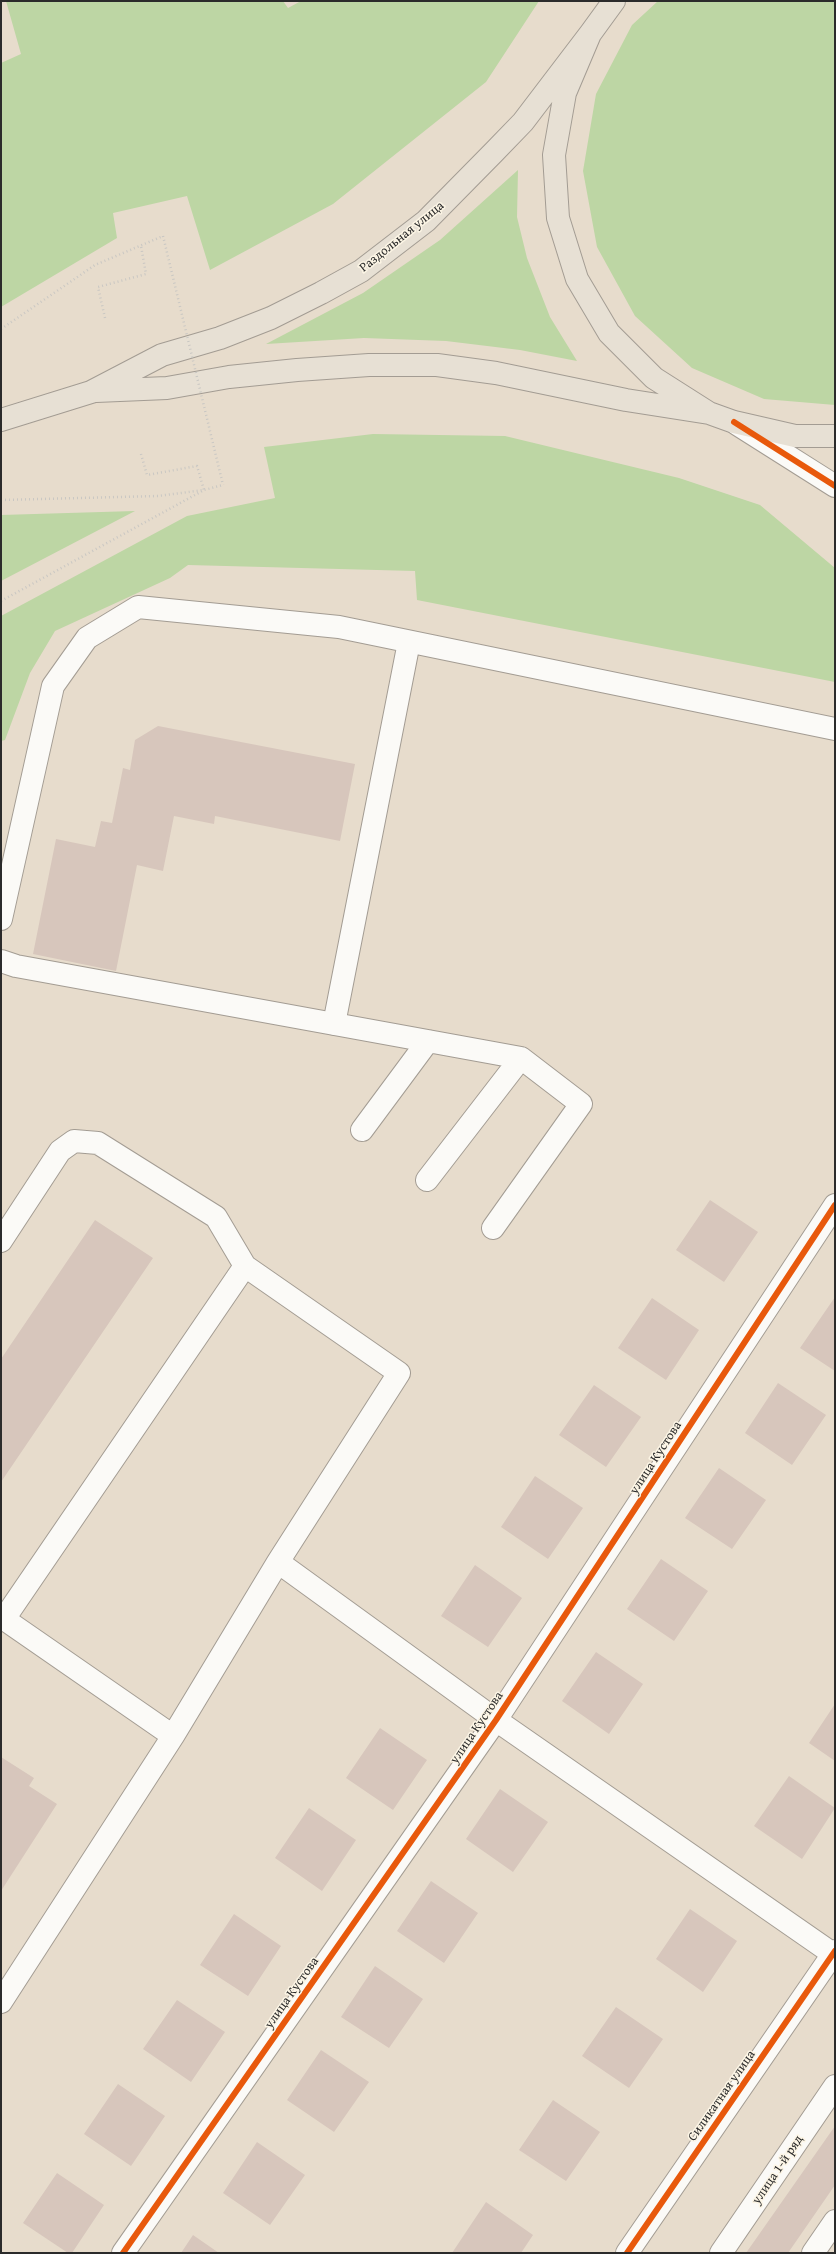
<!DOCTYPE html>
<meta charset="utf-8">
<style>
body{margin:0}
#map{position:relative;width:836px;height:2254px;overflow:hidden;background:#e7dccc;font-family:"Gentium Book Plus",serif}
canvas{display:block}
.frame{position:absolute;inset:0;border:2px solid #2b2b2b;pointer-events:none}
</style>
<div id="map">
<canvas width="836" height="2254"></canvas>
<div class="frame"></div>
</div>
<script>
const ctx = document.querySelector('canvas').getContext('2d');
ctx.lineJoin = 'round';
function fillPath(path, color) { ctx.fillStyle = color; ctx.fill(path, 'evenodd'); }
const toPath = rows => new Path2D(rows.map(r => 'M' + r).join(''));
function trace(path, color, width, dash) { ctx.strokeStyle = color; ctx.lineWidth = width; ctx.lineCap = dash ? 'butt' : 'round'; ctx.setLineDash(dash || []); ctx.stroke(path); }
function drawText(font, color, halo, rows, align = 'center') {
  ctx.font = font + ' "Gentium Book Plus",serif'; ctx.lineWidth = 3; ctx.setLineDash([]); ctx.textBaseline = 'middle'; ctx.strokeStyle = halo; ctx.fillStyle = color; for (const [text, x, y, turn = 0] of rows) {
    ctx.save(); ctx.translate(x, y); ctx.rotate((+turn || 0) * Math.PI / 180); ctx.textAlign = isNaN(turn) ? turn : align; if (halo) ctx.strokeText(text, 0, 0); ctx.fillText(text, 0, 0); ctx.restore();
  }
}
fillPath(toPath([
 [6,1,283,1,288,8,301,1,539,1,486,82,333,204,210,270,187,196,113,213,117,238,1,307,1,63,21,54],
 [658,1,835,1,835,405,764,399,692,368,635,316,597,247,583,171,596,94,632,25],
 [518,170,517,217,527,258,550,317,577,361,520,350,446,341,364,338,266,344,363,293,440,240],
 [373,434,505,436,679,478,760,505,835,568,835,682,417,600,415,571,188,565,170,578,55,631,30,673,5,740,1,741,1,616,187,516,275,498,264,447],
 [135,511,1,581,1,515]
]), '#bdd6a4');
fillPath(toPath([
 [158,726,355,764,340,841,215,816,214,824,174,816,163,871,137,865,116,971,33,954,56,839,95,847,101,821,112,823,123,768,130,770,135,740],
 [710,1200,758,1232,724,1282,676,1250],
 [95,1220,153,1258,1,1482,1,1359],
 [835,1297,835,1371,800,1348],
 [652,1298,699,1330,666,1380,618,1348],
 [778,1383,826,1415,792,1465,745,1433],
 [594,1385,641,1417,606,1467,559,1435],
 [719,1468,766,1500,732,1549,685,1518],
 [535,1476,583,1508,548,1559,501,1527],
 [661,1559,708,1591,674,1641,627,1609],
 [475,1565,522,1598,488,1647,441,1616],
 [596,1652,643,1684,609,1734,562,1701],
 [835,1704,835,1761,809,1743],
 [380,1728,427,1760,393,1810,346,1778],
 [1,1757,34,1778,29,1786,57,1804,1,1891],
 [789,1776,835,1808,802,1859,754,1826],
 [500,1789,548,1822,513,1872,466,1839],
 [309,1808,356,1840,322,1891,275,1858],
 [431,1881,478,1913,444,1963,397,1931],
 [690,1909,737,1941,703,1992,656,1959],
 [234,1914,281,1946,248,1996,200,1965],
 [375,1966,423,1999,389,2048,341,2017],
 [177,2000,225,2032,191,2082,143,2049],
 [616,2007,663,2039,629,2088,582,2056],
 [321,2050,369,2082,334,2132,287,2100],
 [118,2084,165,2116,131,2166,84,2134],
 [553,2100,600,2132,566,2181,519,2150],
 [835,2126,835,2185,788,2253,746,2253],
 [257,2142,305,2175,270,2225,223,2193],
 [57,2173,104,2205,72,2253,68,2253,23,2223],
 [486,2202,533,2235,521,2253,452,2253],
 [193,2235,219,2253,181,2253]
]), '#d7c6bc');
const minor = toPath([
 [737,424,835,486],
 [1,919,53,686,87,638,138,607,339,627,835,729],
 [1,961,16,966,521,1058,581,1104,493,1228],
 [334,1024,409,642],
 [362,1130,428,1041],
 [427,1180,521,1058],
 [1,1241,60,1151,74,1141,98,1143,216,1217,245,1266],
 [278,1562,496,1720,833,1954],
 [1,2002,173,1736,278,1562,399,1373,245,1266,4,1619,173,1736],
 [123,2253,496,1720,835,1205],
 [627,2253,835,1951],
 [721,2253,835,2086],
 [813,2253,835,2221]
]);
const major = toPath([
 [614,1,590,34,565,93,554,155,558,218,577,279,609,333,654,378,709,413,734,422,795,436,835,436],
 [96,391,167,388,229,377,297,370,369,365,437,365,496,373,626,400,709,413],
 [1,420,91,392,162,355,220,338,271,318,321,293,361,271,426,221,494,152,523,122,590,34]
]);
trace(minor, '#a39c93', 24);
trace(major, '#a39c93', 24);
trace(toPath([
 [105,318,98,287,146,274,141,246],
 [1,329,95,265,163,236],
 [141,454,147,475,197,466,204,490],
 [1,500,158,496,204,490,223,485],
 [1,601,204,490]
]), '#c9c7c3', 2.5, [1, 3]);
trace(minor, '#fbfaf7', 22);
trace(major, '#e7e0d4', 22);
trace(toPath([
 [163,236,223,485]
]), '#c9c7c3', 2.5, [1, 3]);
trace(toPath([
 [734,422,835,486],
 [123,2253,496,1720,835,1205],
 [627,2253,835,1951]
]), '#e8590c', 6);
drawText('13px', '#2b2b2b', '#fcf5e5', [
 ["Раздольная улица",402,237,-39],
 ["улица Кустова",656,1458,-57],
 ["улица Кустова",477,1728,-56],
 ["улица Кустова",292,1993,-55],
 ["Силикатная улица",722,2096,-55],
 ["улица 1-й ряд",778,2170,-56]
]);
</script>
